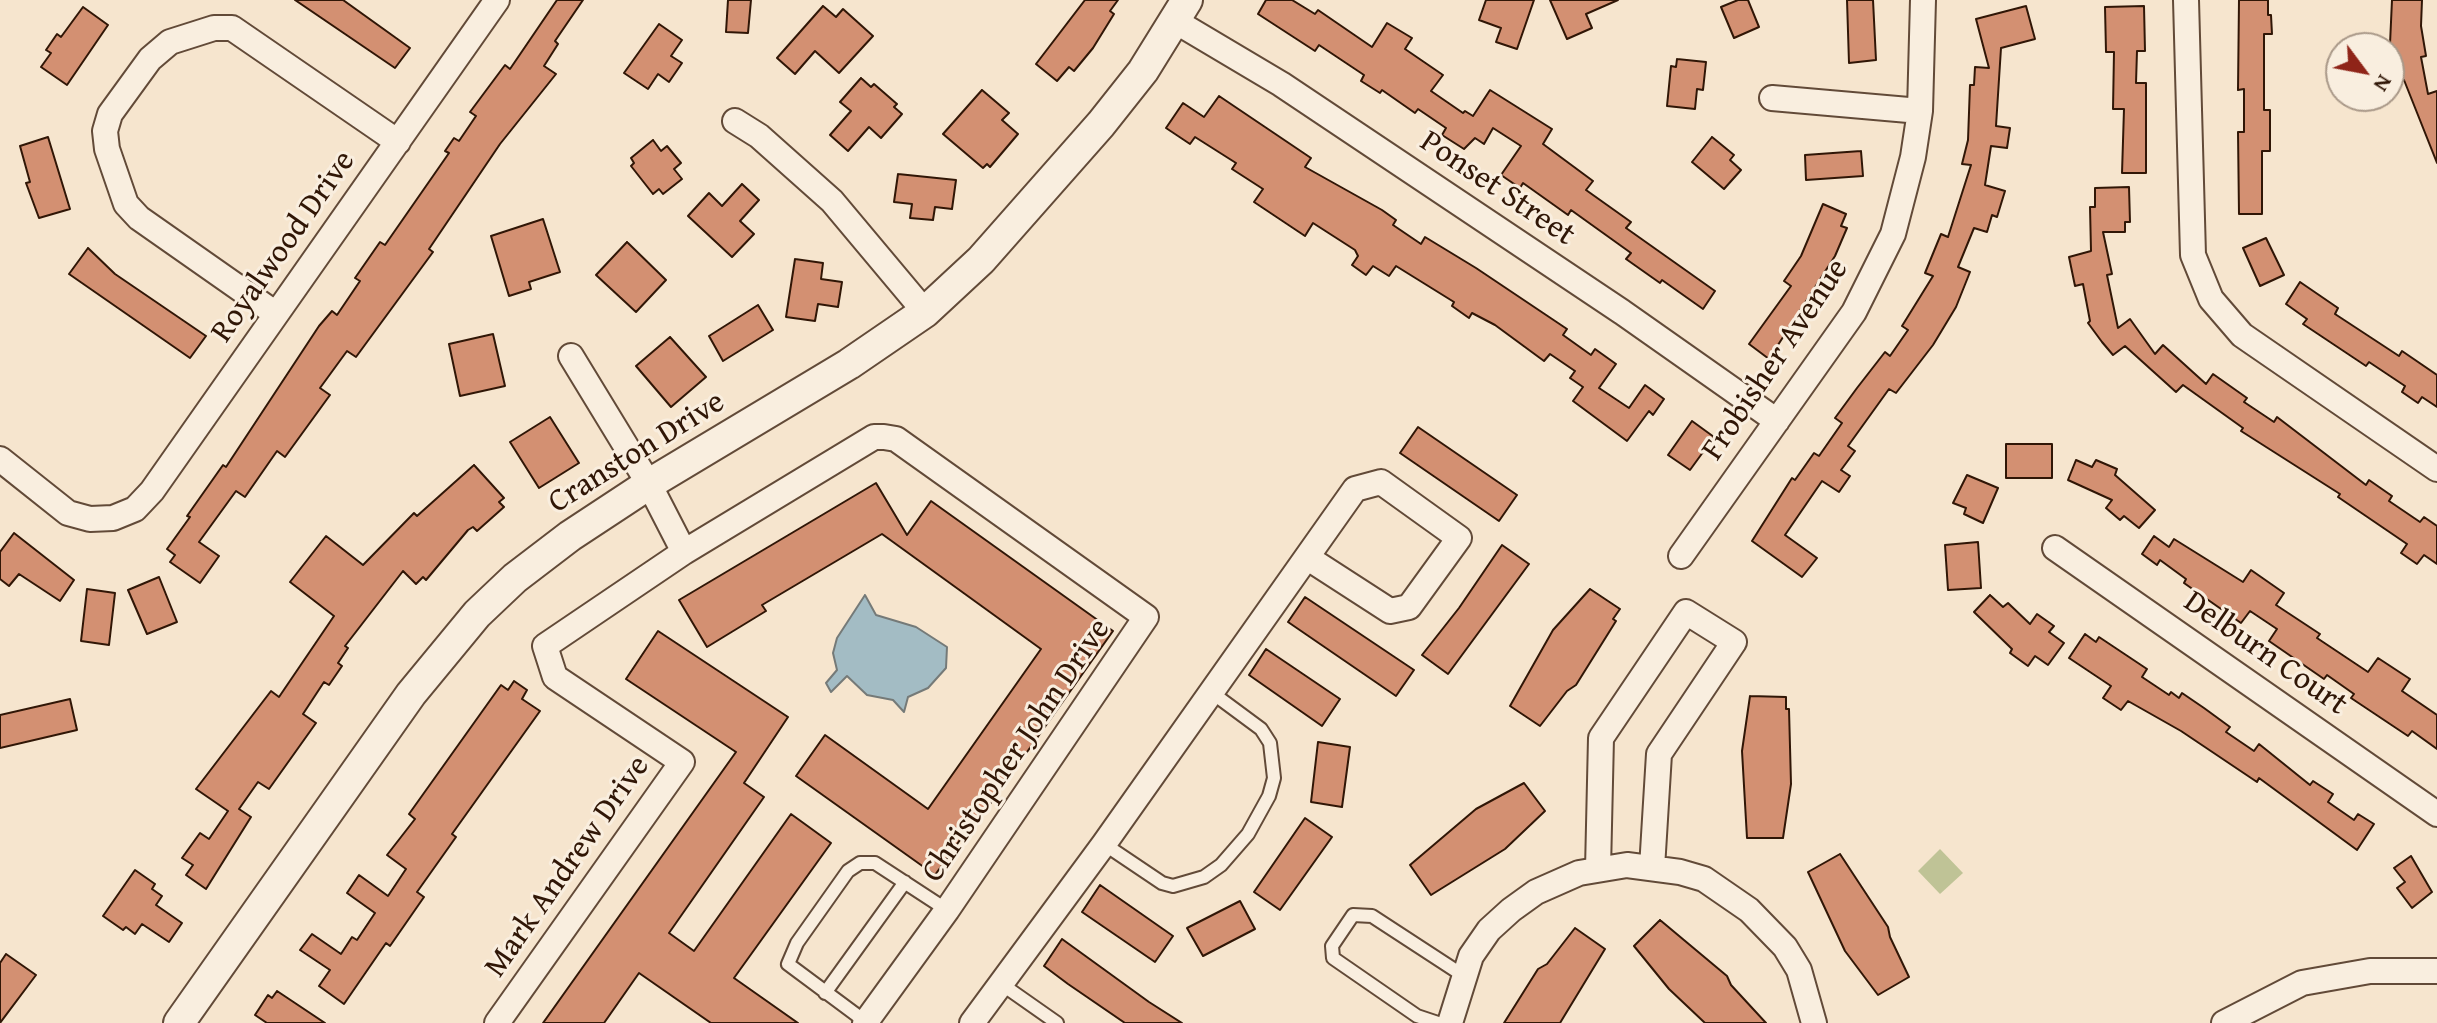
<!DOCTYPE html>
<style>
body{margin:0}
#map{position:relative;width:2437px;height:1023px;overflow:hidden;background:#f6e5ce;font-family:"Gentium Book Plus",serif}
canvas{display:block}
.north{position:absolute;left:2325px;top:32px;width:80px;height:80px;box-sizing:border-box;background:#f9eedf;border:2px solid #a99888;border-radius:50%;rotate:122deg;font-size:22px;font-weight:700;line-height:32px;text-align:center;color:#301606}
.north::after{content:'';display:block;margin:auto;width:28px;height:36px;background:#8f2418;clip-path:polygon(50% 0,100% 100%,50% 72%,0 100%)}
</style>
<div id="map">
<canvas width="2437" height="1023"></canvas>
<div class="north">N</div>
</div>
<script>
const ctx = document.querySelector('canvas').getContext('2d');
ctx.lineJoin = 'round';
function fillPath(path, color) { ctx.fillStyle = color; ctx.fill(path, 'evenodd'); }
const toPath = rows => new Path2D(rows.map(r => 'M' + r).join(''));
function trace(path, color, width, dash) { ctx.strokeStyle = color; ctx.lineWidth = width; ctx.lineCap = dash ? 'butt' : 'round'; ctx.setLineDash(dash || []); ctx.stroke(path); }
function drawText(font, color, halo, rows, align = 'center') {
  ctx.font = font + ' "Gentium Book Plus",serif'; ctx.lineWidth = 6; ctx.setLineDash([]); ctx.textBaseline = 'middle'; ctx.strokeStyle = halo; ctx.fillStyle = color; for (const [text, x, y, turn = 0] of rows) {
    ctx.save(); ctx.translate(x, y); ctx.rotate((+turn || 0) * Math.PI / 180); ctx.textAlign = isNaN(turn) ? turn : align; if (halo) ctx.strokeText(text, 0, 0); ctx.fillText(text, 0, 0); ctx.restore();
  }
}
fillPath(toPath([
 [1940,849,1963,873,1940,894,1918,871]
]), '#bfc396');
const water = toPath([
 [865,595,876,615,916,627,947,647,946,668,928,688,908,697,904,712,893,700,867,695,847,676,831,692,826,683,837,670,833,653,837,638,865,595]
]);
fillPath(water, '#a3bcc4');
trace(water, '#757a78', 2);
const building = toPath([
 [295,0,343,0,410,48,395,68,295,0],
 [557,0,583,0,555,41,558,44,544,66,556,74,500,144,429,249,433,252,356,357,347,351,320,388,330,395,285,457,277,451,245,497,236,491,199,542,219,556,200,583,170,562,175,555,167,549,190,517,187,516,223,465,226,467,319,326,332,311,337,315,360,281,355,278,380,242,385,245,449,153,445,151,454,138,459,141,476,116,470,112,505,65,510,69,557,0],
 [728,0,751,0,748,33,726,32,728,0],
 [1085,0,1118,0,1110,11,1114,14,1093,48,1074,71,1069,67,1057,81,1036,64,1085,0],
 [1266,0,1292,0,1315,14,1318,10,1372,47,1387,23,1412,38,1405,49,1443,75,1431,91,1463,113,1465,111,1473,116,1490,90,1552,129,1543,144,1593,181,1586,190,1631,222,1626,228,1715,291,1703,309,1662,280,1660,283,1626,259,1631,253,1571,210,1568,215,1523,183,1520,188,1501,175,1521,146,1493,128,1484,144,1475,138,1464,149,1442,135,1446,128,1418,109,1415,113,1382,90,1380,93,1361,81,1364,75,1319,45,1315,51,1258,14,1266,0],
 [1486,0,1534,0,1517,49,1496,42,1501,28,1479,20,1486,0],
 [1550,0,1618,0,1586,14,1592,28,1567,39,1550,0],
 [1738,0,1748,0,1759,27,1734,38,1721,7,1738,0],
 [1847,0,1873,0,1876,60,1849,63,1847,0],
 [2239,0,2268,0,2268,15,2271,15,2272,34,2264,34,2264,110,2270,110,2270,151,2262,151,2262,214,2239,214,2238,132,2244,132,2244,89,2238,90,2239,0],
 [2392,0,2422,0,2421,26,2426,56,2421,57,2428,94,2437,91,2437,163,2404,80,2401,81,2398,65,2389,66,2392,0],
 [823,6,836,17,843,9,873,36,839,73,815,51,795,74,777,58,823,6],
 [2026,6,2035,39,2001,48,1996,126,2010,128,2007,148,1991,146,1985,185,2005,191,1997,217,1992,215,1987,232,1974,228,1958,267,1970,272,1956,307,1933,345,1896,393,1889,389,1848,446,1855,451,1841,470,1850,476,1839,492,1822,481,1785,535,1817,558,1802,577,1752,541,1792,478,1795,480,1814,453,1819,456,1842,423,1835,418,1857,388,1885,352,1890,356,1908,330,1902,326,1933,276,1925,273,1941,234,1948,237,1971,165,1962,164,1968,140,1970,85,1974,85,1975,67,1989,68,1976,19,2026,6],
 [2144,6,2145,51,2137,51,2136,83,2146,83,2146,173,2122,173,2124,109,2113,109,2114,52,2106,52,2105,7,2144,6],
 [83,7,108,25,67,85,41,67,51,53,46,50,57,34,61,37,83,7],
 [659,24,682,40,671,56,682,63,669,82,658,74,648,89,624,73,659,24],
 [1677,59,1706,62,1703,90,1697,89,1695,109,1667,106,1671,66,1676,67,1677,59],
 [861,78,871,87,874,84,897,104,894,107,902,114,881,138,869,127,848,151,830,135,851,111,840,102,861,78],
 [982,90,1009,113,1002,120,1018,134,990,167,987,164,983,168,943,134,982,90],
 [1219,96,1311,158,1305,167,1382,210,1396,220,1393,225,1421,244,1425,237,1476,268,1567,329,1563,335,1591,355,1595,349,1616,364,1599,388,1629,408,1645,385,1664,399,1653,415,1649,411,1627,441,1573,401,1583,387,1570,378,1575,371,1550,354,1544,361,1495,325,1472,313,1469,318,1452,306,1454,302,1396,266,1389,276,1373,266,1366,275,1352,265,1358,256,1355,250,1313,223,1305,236,1254,202,1263,189,1232,169,1236,163,1195,137,1190,144,1166,128,1183,103,1204,117,1219,96],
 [48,137,70,209,39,218,26,183,30,182,20,146,48,137],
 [1712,137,1734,155,1730,160,1741,170,1724,189,1692,162,1712,137],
 [653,140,661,151,667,146,681,163,674,169,682,179,663,194,659,189,653,194,631,166,634,163,631,158,653,140],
 [1861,151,1863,176,1806,180,1805,155,1861,151],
 [898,174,956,180,952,209,935,207,933,220,910,218,912,204,894,202,898,174],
 [742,184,759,200,740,221,754,234,732,257,688,216,709,193,722,206,742,184],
 [2129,187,2130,222,2125,222,2125,232,2103,232,2112,274,2107,275,2118,328,2130,319,2155,354,2163,345,2206,384,2213,374,2247,398,2244,402,2274,422,2277,417,2366,485,2369,480,2392,496,2389,501,2420,522,2424,517,2437,526,2437,564,2424,555,2417,564,2401,553,2407,544,2338,497,2340,494,2241,431,2243,428,2183,385,2176,392,2125,346,2113,355,2102,342,2088,323,2090,321,2083,284,2075,286,2069,257,2091,251,2090,207,2095,207,2095,188,2129,187],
 [1823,204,1846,214,1841,226,1847,228,1835,256,1769,359,1749,344,1791,286,1784,281,1801,256,1823,204],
 [543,219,560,272,529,282,531,289,509,296,491,236,543,219],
 [2266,238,2284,275,2260,286,2243,248,2266,238],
 [627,242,666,280,636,312,596,275,627,242],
 [88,248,115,274,206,336,190,358,69,274,88,248],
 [795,259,823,263,821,279,842,282,838,307,818,304,815,321,786,317,795,259],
 [2300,282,2338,308,2335,314,2399,356,2402,351,2437,375,2437,407,2422,397,2418,403,2402,392,2405,386,2369,362,2366,366,2303,324,2307,319,2286,304,2300,282],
 [758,305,773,330,723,361,709,336,758,305],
 [493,334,505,386,460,396,449,344,493,334],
 [670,337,706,377,671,407,636,366,670,337],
 [550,417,579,463,539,488,510,442,550,417],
 [1692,421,1714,437,1690,470,1668,455,1692,421],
 [1418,427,1517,495,1499,521,1400,453,1418,427],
 [2006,444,2052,444,2052,478,2006,478,2006,444],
 [2076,460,2092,467,2096,460,2117,469,2115,475,2155,510,2139,528,2124,516,2120,520,2106,508,2112,500,2068,480,2076,460],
 [474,465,504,498,499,502,504,507,477,531,473,527,468,530,426,580,423,577,416,584,403,571,345,646,348,648,338,663,342,666,329,685,324,682,303,714,316,723,269,789,258,782,239,809,251,817,206,889,186,875,193,865,182,858,200,833,209,839,228,811,196,789,271,691,279,697,334,616,290,582,326,536,363,565,414,513,417,516,474,465],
 [1967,475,1998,488,1983,523,1964,514,1966,508,1953,503,1967,475],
 [876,483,907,535,931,501,1113,631,978,821,975,819,935,875,796,776,825,735,928,809,1041,649,882,534,762,605,766,611,707,647,679,600,876,483],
 [14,533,74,580,60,601,19,574,9,586,0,579,0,552,14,533],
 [2154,536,2169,547,2174,539,2243,582,2251,570,2284,593,2276,605,2320,634,2317,638,2368,672,2378,658,2410,679,2402,691,2437,715,2437,749,2412,731,2408,736,2351,698,2354,694,2327,675,2324,679,2269,641,2277,629,2250,611,2241,623,2184,583,2186,579,2160,560,2157,565,2142,554,2154,536],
 [1978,542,1981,588,1948,590,1945,545,1978,542],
 [1502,545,1529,564,1448,674,1422,655,1459,608,1502,545],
 [159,577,177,622,147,634,128,590,159,577],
 [87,589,115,593,109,645,81,641,87,589],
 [1590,589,1620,609,1613,619,1616,621,1576,685,1567,691,1540,726,1510,706,1553,630,1590,589],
 [1990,595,2003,607,2008,603,2030,624,2037,614,2054,626,2049,632,2064,643,2048,665,2035,656,2028,666,2010,653,2012,649,1974,612,1990,595],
 [1305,597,1414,670,1396,696,1288,622,1305,597],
 [658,631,788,717,744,783,764,797,669,933,694,951,791,814,831,843,734,978,798,1023,711,1023,639,973,604,1023,543,1023,736,752,626,679,658,631],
 [2085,634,2096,642,2099,637,2147,669,2142,677,2169,695,2171,692,2179,698,2182,693,2204,708,2230,727,2226,732,2254,751,2259,744,2310,785,2313,781,2333,794,2328,802,2354,820,2358,814,2374,824,2357,850,2259,778,2257,782,2181,731,2128,701,2121,710,2103,698,2111,686,2069,658,2085,634],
 [1266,649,1340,699,1322,726,1249,675,1266,649],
 [514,681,527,690,522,699,540,711,452,834,456,837,417,892,424,897,390,946,386,943,344,1004,319,986,330,970,300,950,312,934,341,954,352,937,357,940,375,913,347,893,359,875,388,896,406,869,387,855,415,819,409,814,501,685,508,690,514,681],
 [1750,696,1786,697,1786,709,1789,709,1791,784,1783,838,1747,838,1742,751,1750,696],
 [70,699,77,730,0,748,0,715,70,699],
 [1318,742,1350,747,1342,807,1311,802,1318,742],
 [1524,783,1545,811,1505,849,1431,895,1410,865,1476,809,1524,783],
 [1305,818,1332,837,1280,910,1254,892,1305,818],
 [1840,854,1888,927,1890,937,1909,977,1878,995,1845,951,1808,872,1840,854],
 [2411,856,2432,892,2412,908,2397,888,2405,882,2394,868,2411,856],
 [135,870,155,884,152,889,162,896,156,905,182,923,169,942,142,924,135,934,126,927,123,930,103,916,135,870],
 [1100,885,1173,936,1155,962,1082,912,1100,885],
 [1240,901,1255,929,1203,956,1187,928,1240,901],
 [1660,920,1727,976,1731,985,1766,1023,1705,1023,1669,989,1634,946,1660,920],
 [1575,928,1605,949,1560,1023,1504,1023,1538,969,1547,964,1575,928],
 [1062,939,1149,1002,1182,1023,1125,1023,1068,984,1044,966,1062,939],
 [6,954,36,975,0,1023,0,963,6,954],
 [277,991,325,1023,267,1023,255,1015,268,995,272,998,277,991]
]);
fillPath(building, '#d39072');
trace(building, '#301606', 2);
const service = toPath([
 [1104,844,1162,883,1173,886,1204,877,1221,865,1248,834,1269,796,1274,778,1270,743,1261,729,1211,692],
 [1000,983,1057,1023],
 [825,993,905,882],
 [866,1022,788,964,797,943,848,871,860,863,875,863,947,910],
 [1438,1023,1417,1016,1333,958,1332,946,1353,915,1372,916,1464,976]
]);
const minor = toPath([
 [2186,0,2193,255,2211,299,2242,335,2437,469],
 [1175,21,1281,84,1622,312,1777,421],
 [1772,98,1920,111],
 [735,121,759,136,832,201,925,312],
 [276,314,139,218,126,204,107,149,105,131,110,114,150,59,170,42,214,28,232,28,398,142],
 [571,356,649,484,684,552],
 [0,459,68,513,90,519,113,518,135,509,152,491,497,0],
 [2055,548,2437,814],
 [1681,556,1854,312,1893,234,1913,157,1920,111,1923,0],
 [1598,869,1601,738,1686,612,1734,642,1659,754,1652,868],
 [497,1023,682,762,555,677,545,646,684,552,874,437,884,437,896,439,1146,617,947,910,865,1023],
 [972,1023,1104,844,1355,489,1381,482,1459,538,1409,607,1390,611,1308,558],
 [1450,1023,1471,956,1489,930,1511,910,1536,892,1579,873,1627,865,1680,872,1704,879,1749,910,1785,947,1799,970,1814,1023],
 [2224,1023,2302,983,2370,971,2437,971]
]);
const tertiary = toPath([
 [179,1023,411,694,477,614,515,578,570,536,649,484,849,364,925,312,981,260,1101,124,1143,71,1187,0]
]);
trace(service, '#624a38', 16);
trace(minor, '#624a38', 28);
trace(tertiary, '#624a38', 34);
trace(service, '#f9eedf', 12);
trace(minor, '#f9eedf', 24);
trace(tertiary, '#f9eedf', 30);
drawText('32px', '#301606', '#f9eedf', [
 ["Ponset Street",1497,189,34],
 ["Royalwood Drive",284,247,-55],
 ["Frobisher Avenue",1776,360,-56],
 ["Cranston Drive",637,453,-32],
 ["Delburn Court",2265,654,35],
 ["Christopher John Drive",1017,751,-56],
 ["Mark Andrew Drive",568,867,-55]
]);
</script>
